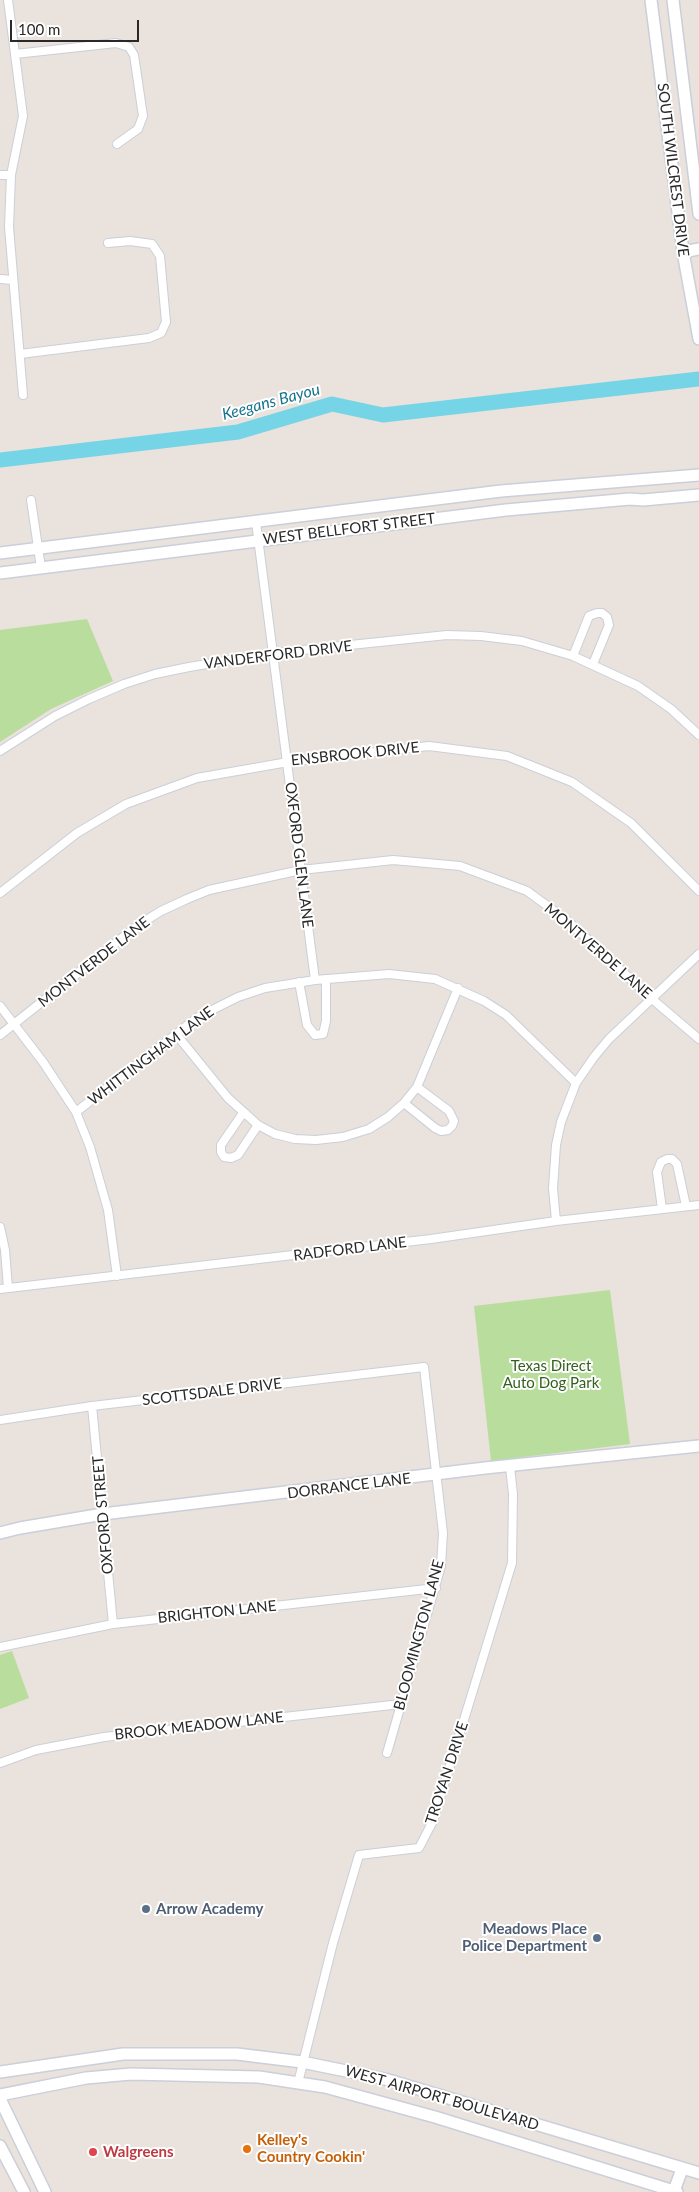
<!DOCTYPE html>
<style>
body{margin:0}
#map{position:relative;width:699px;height:2192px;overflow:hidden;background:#eae2dc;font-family:Lato,sans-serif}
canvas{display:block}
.scale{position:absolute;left:10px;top:20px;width:129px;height:22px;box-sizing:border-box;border:2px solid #292929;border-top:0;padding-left:6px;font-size:15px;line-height:18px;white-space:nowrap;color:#292929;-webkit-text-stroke:4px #fff;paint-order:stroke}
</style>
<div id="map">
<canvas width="699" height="2192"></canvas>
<div class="scale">100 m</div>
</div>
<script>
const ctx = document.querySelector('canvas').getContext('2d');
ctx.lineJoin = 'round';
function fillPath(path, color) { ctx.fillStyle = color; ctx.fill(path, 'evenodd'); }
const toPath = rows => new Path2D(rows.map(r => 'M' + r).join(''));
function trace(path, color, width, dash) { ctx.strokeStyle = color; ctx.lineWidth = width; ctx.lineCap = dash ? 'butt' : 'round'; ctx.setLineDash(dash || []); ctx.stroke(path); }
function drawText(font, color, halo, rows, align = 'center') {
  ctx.font = font + ' Lato,sans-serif'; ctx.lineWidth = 4; ctx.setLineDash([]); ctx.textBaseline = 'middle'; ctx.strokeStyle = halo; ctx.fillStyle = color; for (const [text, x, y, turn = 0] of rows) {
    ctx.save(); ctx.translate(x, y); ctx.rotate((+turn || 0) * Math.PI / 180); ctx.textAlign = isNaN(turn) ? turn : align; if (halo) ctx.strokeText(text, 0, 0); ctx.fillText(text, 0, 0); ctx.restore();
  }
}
fillPath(toPath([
 [87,619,113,681,51,709,0,742,0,630],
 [610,1290,630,1444,491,1461,474,1306],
 [12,1651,29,1698,0,1709,0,1655]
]), '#b9dd9c');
trace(toPath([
 [0,460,238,432,332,404,383,415,699,379]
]), '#75d4e6', 15);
const street = toPath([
 [8,0,23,116,11,175,9,227,23,395],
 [15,54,116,43,129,47,134,55,143,116,138,129,117,144],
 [0,175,11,175],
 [0,279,13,280],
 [20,354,149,338,161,333,166,322,160,256,152,244,130,241,108,243],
 [31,500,41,568],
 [256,522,315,980],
 [573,656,589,616,597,613,602,613,607,617,609,625,593,664],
 [0,751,55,716,89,699,124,684,155,674,189,667,273,653,447,635,481,636,522,641,573,656,638,686,671,709,699,735],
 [0,893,77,833,126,804,197,778,288,762,429,746,507,756,572,782,631,823,699,891],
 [299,982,307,1025,315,1035,323,1034,326,1021,326,979],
 [0,1006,43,1062,76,1112,90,1147,108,1210,117,1276],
 [176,1034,228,1098,258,1125,275,1134,295,1139,316,1140,343,1137,369,1129,388,1117,404,1103,417,1087,458,988],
 [0,1035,137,926,161,911,187,899,209,890,301,870,393,860,460,866,527,891,568,921,652,999,699,1039],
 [404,1103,435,1128,441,1131,448,1130,452,1126,454,1121,449,1111,417,1087],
 [76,1112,198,1017,238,997,265,988,315,980,389,974,435,979,484,1001,506,1015,576,1083],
 [243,1113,221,1145,221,1152,224,1157,231,1158,238,1155,258,1125],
 [662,1209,657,1172,661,1162,667,1159,672,1159,677,1164,686,1206],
 [556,1221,553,1188,556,1145,561,1122,576,1083,594,1057,609,1039,699,954],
 [0,1227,5,1250,8,1288],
 [0,1289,431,1239,556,1221,699,1205],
 [92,1406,113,1624],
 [0,1420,92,1406,424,1367,443,1533,441,1566,387,1753],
 [0,1647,113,1624,436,1588],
 [0,1763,36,1750,104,1737,401,1704],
 [298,2083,333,1943,359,1855,419,1848,433,1821,512,1563,513,1494,510,1467]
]);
const secondary = toPath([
 [651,0,683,252,699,339],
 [673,0,699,214],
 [683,252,699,249],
 [0,553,501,491,699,475],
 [0,573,506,510,630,499,643,500,699,495],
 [0,1533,20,1528,103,1514,485,1468,699,1446],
 [0,2072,123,2054,237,2054,302,2062,385,2079,699,2173],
 [0,2095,86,2078,131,2074,259,2077,325,2087,435,2117,677,2192],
 [0,2099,45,2192],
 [0,2146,24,2192],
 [674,2191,682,2169]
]);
trace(street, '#cacfda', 10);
trace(secondary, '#cacfda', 14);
trace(street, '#fff', 8);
trace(secondary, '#fff', 11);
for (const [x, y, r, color] of [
 [146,1909,5,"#5c6f8a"],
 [597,1938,5,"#5c6f8a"],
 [247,2149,5,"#e8710a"],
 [93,2152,5,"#e0444e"]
]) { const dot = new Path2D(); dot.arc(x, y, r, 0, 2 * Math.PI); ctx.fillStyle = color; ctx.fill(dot); trace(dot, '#fff', 2); }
drawText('15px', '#292929', '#fff', [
 ["SOUTH WILCREST DRIVE",673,170,83],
 ["WEST BELLFORT STREET",349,529,-7],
 ["VANDERFORD DRIVE",278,655,-7],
 ["ENSBROOK DRIVE",355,754,-6],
 ["OXFORD GLEN LANE",299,855,83],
 ["MONTVERDE LANE",598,951,41],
 ["MONTVERDE LANE",94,962,-38],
 ["WHITTINGHAM LANE",151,1056,-37],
 ["RADFORD LANE",350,1249,-7],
 ["SCOTTSDALE DRIVE",212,1392,-7],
 ["DORRANCE LANE",349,1486,-7],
 ["OXFORD STREET",103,1515,-95],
 ["BRIGHTON LANE",217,1612,-6],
 ["BLOOMINGTON LANE",419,1635,-75],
 ["BROOK MEADOW LANE",199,1726,-6],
 ["TROYAN DRIVE",447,1773,-72],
 ["WEST AIRPORT BOULEVARD",442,2098,16]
]);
drawText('15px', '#33601e', '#fff', [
 ["Texas Direct",551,1366],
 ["Auto Dog Park",551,1383]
]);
drawText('bold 15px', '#4e5e75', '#fff', [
 ["Arrow Academy",156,1909],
 ["Meadows Place",587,1929,"right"],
 ["Police Department",587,1946,"right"]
], 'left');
drawText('bold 15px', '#c56008', '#fff', [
 ["Kelley's",257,2140],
 ["Country Cookin'",257,2157]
], 'left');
drawText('bold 15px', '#be3a42', '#fff', [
 ["Walgreens",103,2152]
], 'left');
drawText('italic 16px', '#167390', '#fff', [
 ["Keegans Bayou",271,402,-15]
]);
</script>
